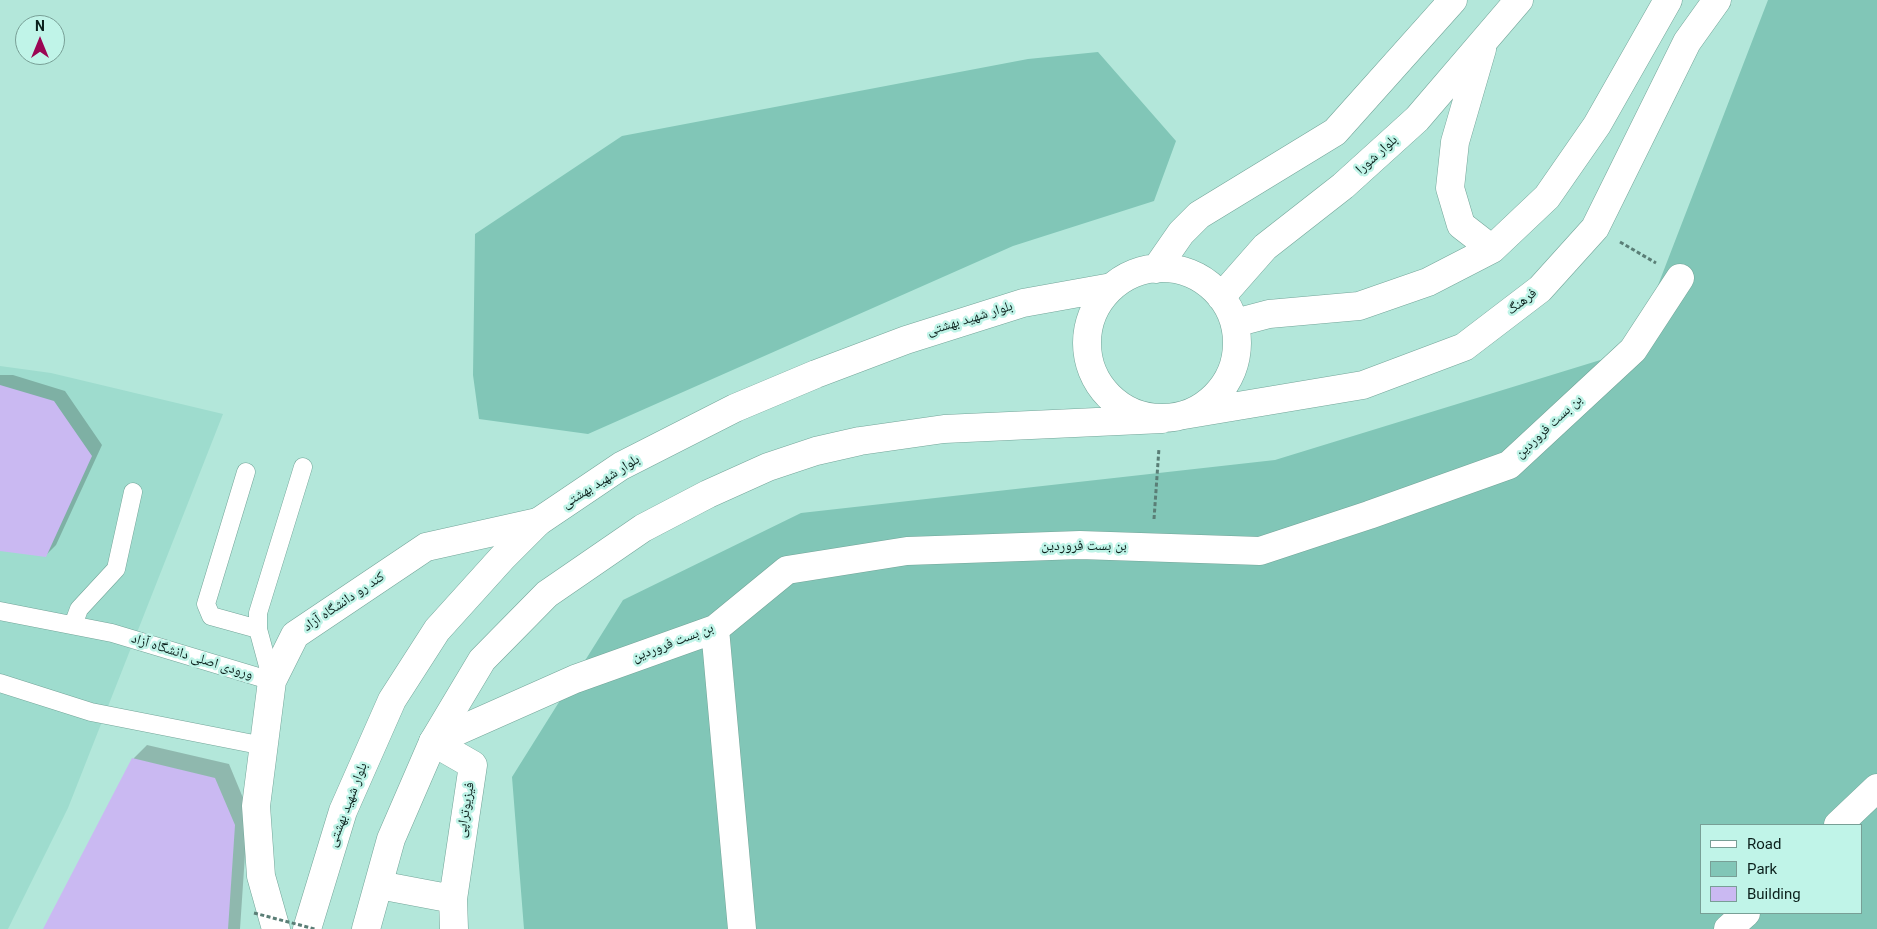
<!DOCTYPE html>
<meta charset="utf-8">
<style>
body{margin:0}
#map{position:relative;width:1877px;height:929px;overflow:hidden;background:#b3e7da;font-family:Roboto,sans-serif}
canvas{display:block}
.legend{position:absolute;left:1700px;top:824px;width:162px;height:90px;box-sizing:border-box;background:#c0f4e8;border:1px solid #789f96;margin:0;padding:6px 9px;list-style:none;font-size:15px;color:#0b201c}
.legend li{display:flex;align-items:center;gap:10px;height:25px}
.legend b{width:25px;border:1px solid #789f96}
.north{position:absolute;left:15px;top:15px;width:50px;height:50px;box-sizing:border-box;background:#c0f4e8;border:1px solid #789f96;border-radius:50%;rotate:0deg;font-size:14px;font-weight:700;line-height:20px;text-align:center;color:#0b201c}
.north::after{content:'';display:block;margin:auto;width:18px;height:22px;background:#9b0654;clip-path:polygon(50% 0,100% 100%,50% 72%,0 100%)}
</style>
<div id="map">
<canvas width="1877" height="929"></canvas>
<ul class="legend">
<li><b style="height:6px;background:#fff"></b>Road</li>
<li><b style="height:14px;background:#81c6b7"></b>Park</li>
<li><b style="height:14px;background:#cab9f2"></b>Building</li>
</ul>
<div class="north">N</div>
</div>
<script>
const ctx = document.querySelector('canvas').getContext('2d');
ctx.lineJoin = 'round';
function fillPath(path, color) { ctx.fillStyle = color; ctx.fill(path, 'evenodd'); }
const toPath = rows => new Path2D(rows.map(r => 'M' + r).join(''));
function trace(path, color, width, dash) { ctx.strokeStyle = color; ctx.lineWidth = width; ctx.lineCap = dash ? 'butt' : 'round'; ctx.setLineDash(dash || []); ctx.stroke(path); }
function drawText(font, color, halo, rows, align = 'center') {
  ctx.font = font + ' Roboto,"Noto Naskh Arabic",sans-serif'; ctx.lineWidth = 5; ctx.setLineDash([]); ctx.textBaseline = 'middle'; ctx.strokeStyle = halo; ctx.fillStyle = color; for (const [text, x, y, turn = 0] of rows) {
    ctx.save(); ctx.translate(x, y); ctx.rotate((+turn || 0) * Math.PI / 180); ctx.textAlign = isNaN(turn) ? turn : align; if (halo) ctx.strokeText(text, 0, 0); ctx.fillText(text, 0, 0); ctx.restore();
  }
}
fillPath(toPath([
 [0,366,51,373,223,414,68,808,8,929,0,929]
]), '#9edcce');
fillPath(toPath([
 [1768,0,1877,0,1877,929,524,929,512,777,623,600,801,513,1275,460,1633,350],
 [1701,825,1861,825,1861,913,1701,913],
 [1098,52,1176,141,1154,201,1013,246,588,434,479,419,473,375,475,234,622,136,1028,59]
]), '#81c6b7');
fillPath(toPath([
 [0,375,13,375,65,391,102,445,56,545,46,555,0,549],
 [147,745,229,764,248,810,240,929,44,929,134,758]
]), '#0003');
fillPath(toPath([
 [0,385,54,401,92,456,46,557,0,551],
 [132,758,215,778,235,825,228,929,43,929]
]), '#cab9f2');
const service = toPath([
 [246,472,206,604,211,616,258,629],
 [0,611,112,633,272,681],
 [73,625,79,609,116,569,133,492],
 [272,681,258,629,258,613,303,467],
 [0,683,91,712,264,746]
]);
const minor = toPath([
 [715,629,742,929],
 [433,742,575,679,715,629,787,570,907,551,1080,545,1260,551,1369,515,1509,465,1633,350,1680,278],
 [433,742,473,765,453,899,454,929],
 [1838,825,1877,788],
 [379,885,453,899],
 [276,929,261,876,256,806,272,681,295,635,426,547,538,522],
 [1728,929,1746,913]
]);
const secondary = toPath([
 [1482,49,1455,142,1450,188,1461,225,1492,249],
 '1087 343a75 75 0 1 1 150 0a75 75 0 1 1-150 0Z',
 [1156,269,1181,233,1199,215,1335,132,1453,0],
 [1221,297,1265,247,1343,186,1417,119,1519,0],
 [1235,323,1269,314,1359,306,1428,282,1492,249,1547,197,1597,125,1668,0],
 [1184,415,1363,385,1464,347,1540,289,1595,228,1687,42,1717,0],
 [307,929,343,811,392,700,437,630,502,558,538,522,621,466,735,408,816,374,906,340,1023,303,1112,287],
 [366,929,391,839,433,742,482,660,547,594,643,528,708,494,768,467,816,451,860,441,944,429,1162,419]
]);
trace(service, '#73a599', 19);
trace(minor, '#73a599', 29);
trace(secondary, '#73a599', 29);
trace(toPath([
 [1620,242,1656,263],
 [1154,519,1159,448]
]), '#5a7e76', 3, [4, 2.5]);
trace(service, '#fff', 18);
trace(minor, '#fff', 28);
trace(secondary, '#fff', 28);
trace(toPath([
 [254,913,315,929]
]), '#5a7e76', 3, [4, 2.5]);
drawText('14px', '#0b201c', '#c0f4e8', [
 ["بلوار شورا",1377,155,-42],
 ["فرهنگ",1522,302,-38],
 ["بلوار شهید بهشتی",970,319,-17],
 ["بن بست فروردین",1549,427,-43],
 ["بلوار شهید بهشتی",601,482,-32],
 ["بن بست فروردین",1084,546],
 ["کند رو دانشگاه آزاد",344,602,-34],
 ["بن بست فروردین",673,643,-21],
 ["ورودی اصلی دانشگاه آزاد",192,657,17],
 ["بلوار شهید بهشتی",348,805,-69],
 ["فیزیوتراپی",466,810,-81]
]);
</script>
